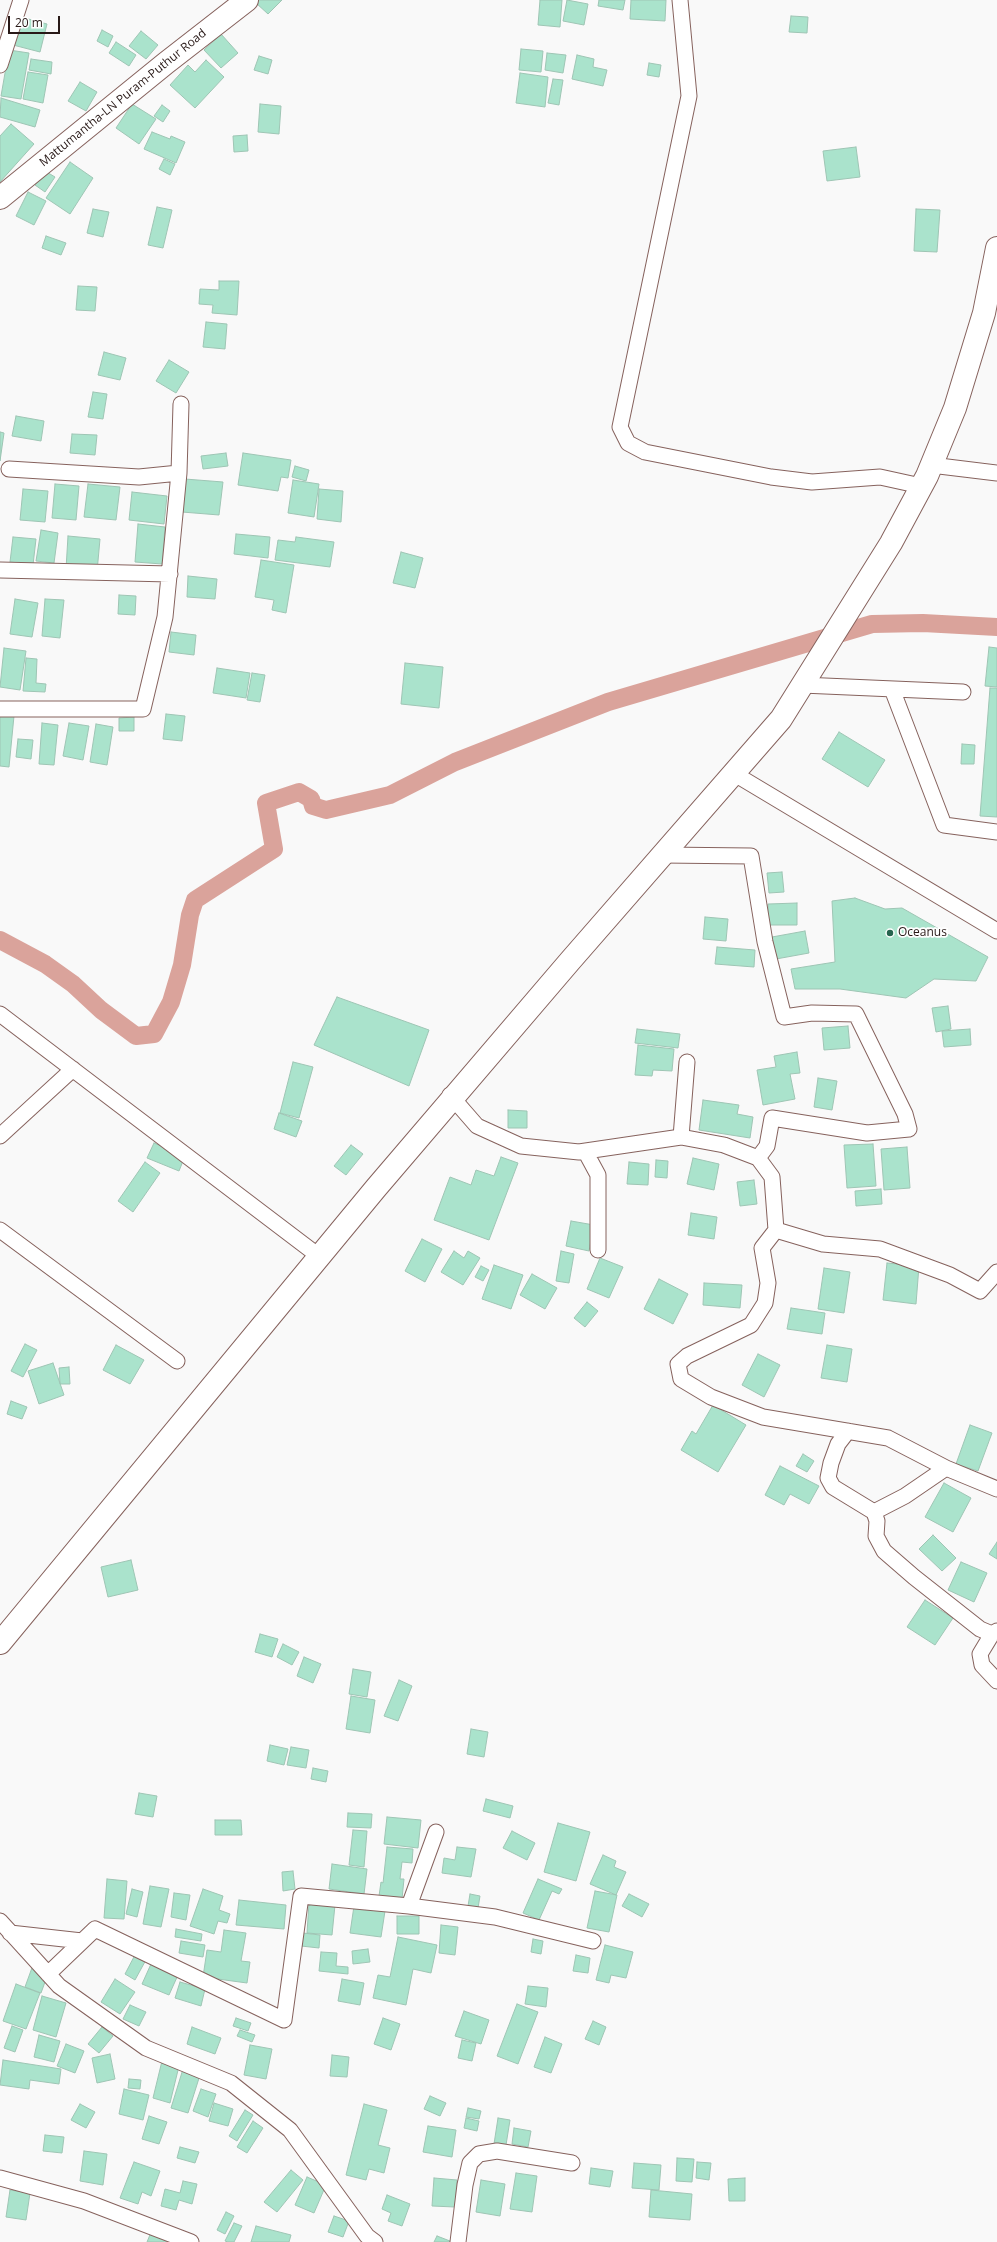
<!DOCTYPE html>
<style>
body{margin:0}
#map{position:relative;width:997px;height:2242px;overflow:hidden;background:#f9f9f9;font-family:"Open Sans",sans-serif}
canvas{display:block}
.scale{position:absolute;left:8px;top:16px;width:52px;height:18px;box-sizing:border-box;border:2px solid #281917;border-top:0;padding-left:5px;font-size:12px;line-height:14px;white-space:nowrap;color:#281917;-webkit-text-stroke:3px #fff;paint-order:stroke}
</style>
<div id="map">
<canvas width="997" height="2242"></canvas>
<div class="scale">20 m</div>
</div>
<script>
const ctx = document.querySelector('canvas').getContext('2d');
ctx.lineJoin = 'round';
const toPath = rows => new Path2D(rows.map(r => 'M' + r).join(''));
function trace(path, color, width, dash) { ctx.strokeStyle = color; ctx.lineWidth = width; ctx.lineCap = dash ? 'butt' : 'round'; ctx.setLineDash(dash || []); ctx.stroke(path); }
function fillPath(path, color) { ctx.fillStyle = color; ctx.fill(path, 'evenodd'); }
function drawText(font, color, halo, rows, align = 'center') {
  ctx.font = font + ' "Open Sans",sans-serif'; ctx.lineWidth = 3.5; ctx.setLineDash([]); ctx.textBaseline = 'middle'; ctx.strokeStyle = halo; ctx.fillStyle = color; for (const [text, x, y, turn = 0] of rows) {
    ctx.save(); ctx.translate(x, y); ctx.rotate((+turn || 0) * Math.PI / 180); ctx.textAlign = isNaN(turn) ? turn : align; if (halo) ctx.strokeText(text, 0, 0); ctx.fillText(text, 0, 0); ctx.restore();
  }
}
trace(toPath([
 [0,940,45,964,73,984,101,1010,136,1036,154,1034,171,1002,182,965,190,915,195,900,274,849,266,803,299,792,311,799,313,806,326,810,390,795,455,762,608,702,872,624,923,623,997,627]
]), '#daa39b', 18);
const building = toPath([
 [259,0,282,0,268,14,256,3,259,0],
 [540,0,562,0,560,27,538,25,540,0],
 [567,0,588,4,584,25,563,21,567,0],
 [599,0,625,0,623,10,598,6,599,0],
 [631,0,666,0,665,21,630,19,631,0],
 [791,16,808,17,807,33,789,32,791,16],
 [21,17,47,24,40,52,13,45,21,17],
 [102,30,113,36,108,47,97,41,102,30],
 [141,31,158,45,146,59,129,46,141,31],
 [221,34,238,53,221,68,204,50,221,34],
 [116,42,136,55,129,66,109,53,116,42],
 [521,49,543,51,541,72,519,70,521,49],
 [9,50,29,53,21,99,1,96,9,50],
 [547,53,566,55,563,73,545,70,547,53],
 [577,55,594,59,593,67,607,70,603,86,572,79,577,55],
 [259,56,272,60,268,74,254,70,259,56],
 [31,59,52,62,51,74,29,70,31,59],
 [206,60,224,77,195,108,170,85,188,65,195,72,206,60],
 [649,63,661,65,659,77,647,75,649,63],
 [28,72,48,75,43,103,23,99,28,72],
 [520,73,548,77,545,107,516,103,520,73],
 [553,79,563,80,559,105,548,103,553,79],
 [80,82,97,92,86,111,68,101,80,82],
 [1,98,40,110,35,127,0,117,1,98],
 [132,104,156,119,139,144,116,128,132,104],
 [260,104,281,106,279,134,258,132,260,104],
 [162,105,170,111,163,122,154,116,162,105],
 [11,124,34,144,0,182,0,136,11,124],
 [152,132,170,139,171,136,185,142,176,163,144,149,152,132],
 [247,135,248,151,234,152,233,136,247,135],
 [856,147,860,177,827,181,823,151,856,147],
 [164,159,175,164,170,175,159,169,164,159],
 [70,162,93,178,70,214,46,198,70,162],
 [45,171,55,177,45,192,35,185,45,171],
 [28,192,46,201,34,225,16,216,28,192],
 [157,207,172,210,163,248,148,245,157,207],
 [93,209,109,212,103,237,87,233,93,209],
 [916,209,940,210,937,252,914,251,916,209],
 [46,236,66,243,61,255,42,248,46,236],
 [219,281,239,281,237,315,212,313,213,305,199,304,200,289,219,290,219,281],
 [78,286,97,287,95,311,76,310,78,286],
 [206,322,227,324,225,349,203,347,206,322],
 [104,352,126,358,120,380,98,375,104,352],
 [169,360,189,372,176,393,156,381,169,360],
 [93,392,107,394,103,419,88,417,93,392],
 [16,416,44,421,41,441,12,436,16,416],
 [0,432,4,433,0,461,0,432],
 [72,434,97,435,95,455,70,453,72,434],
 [226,453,228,466,203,469,201,456,226,453],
 [243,453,291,460,288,478,281,477,278,491,238,485,243,453],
 [295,466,309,470,306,481,292,477,295,466],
 [185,479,223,482,219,515,182,512,185,479],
 [293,480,319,484,314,517,288,513,293,480],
 [55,484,79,486,76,520,52,518,55,484],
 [88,484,120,487,116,520,84,517,88,484],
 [23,489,48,491,45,522,20,520,23,489],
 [319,489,343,491,341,522,317,519,319,489],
 [132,492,167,496,164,524,129,520,132,492],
 [138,524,165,527,162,564,135,562,138,524],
 [41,530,58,533,54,563,36,561,41,530],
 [236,534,270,537,268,558,234,554,236,534],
 [68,536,100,539,97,572,66,569,68,536],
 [13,537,36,539,33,565,10,562,13,537],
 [296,537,334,542,330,567,275,560,278,540,295,542,296,537],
 [401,552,423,558,415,588,393,583,401,552],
 [261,560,294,565,286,613,272,610,274,600,255,597,261,560],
 [188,576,217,579,215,599,187,597,188,576],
 [119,595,136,596,135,615,118,614,119,595],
 [15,599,38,603,32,637,10,634,15,599],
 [45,599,64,600,60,638,42,636,45,599],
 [171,632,196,635,194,655,169,652,171,632],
 [989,647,997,648,997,687,985,686,989,647],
 [4,648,26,651,20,690,0,687,4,648],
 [26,658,37,659,36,683,46,684,45,692,23,691,26,658],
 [405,663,443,667,439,708,401,704,405,663],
 [217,668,250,673,246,698,213,693,217,668],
 [252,673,265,675,260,702,247,700,252,673],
 [990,688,997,688,997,817,980,816,990,688],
 [166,714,185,716,182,741,163,739,166,714],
 [0,715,14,716,9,767,0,766,0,715],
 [134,717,134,731,119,731,119,718,134,717],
 [42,723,58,725,54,765,39,764,42,723],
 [69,723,89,726,83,760,63,756,69,723],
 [96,724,113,727,107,765,90,762,96,724],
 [839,732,885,760,868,787,822,759,839,732],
 [18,739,33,740,31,759,16,757,18,739],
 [962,744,975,745,974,764,961,764,962,744],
 [782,872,784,892,769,893,767,873,782,872],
 [855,898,885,909,902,908,988,957,976,981,934,979,906,998,840,989,795,989,791,969,835,962,832,901,855,898],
 [797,903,797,925,768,925,768,904,797,903],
 [705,917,728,919,726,941,703,939,705,917],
 [805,931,809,953,776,959,772,937,805,931],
 [717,947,755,950,754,967,715,964,717,947],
 [337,997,429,1030,409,1086,314,1045,337,997],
 [948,1006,951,1029,936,1032,932,1008,948,1006],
 [848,1026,850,1048,824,1050,822,1028,848,1026],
 [637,1029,680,1034,678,1048,635,1043,637,1029],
 [970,1029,971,1045,944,1047,942,1031,970,1029],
 [638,1045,674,1049,672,1071,653,1070,652,1076,635,1075,638,1045],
 [797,1052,800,1073,790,1074,795,1099,763,1105,757,1070,776,1067,774,1056,797,1052],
 [293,1062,313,1067,299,1118,280,1113,293,1062],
 [818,1078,837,1081,832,1110,814,1107,818,1078],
 [703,1100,739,1105,737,1114,753,1117,750,1138,699,1130,703,1100],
 [508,1110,527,1111,527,1128,508,1128,508,1110],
 [279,1113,302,1121,296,1137,274,1129,279,1113],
 [154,1143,185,1156,179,1171,147,1158,154,1143],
 [873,1144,876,1186,847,1188,844,1145,873,1144],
 [351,1145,363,1154,346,1175,334,1166,351,1145],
 [907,1147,910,1188,884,1190,881,1149,907,1147],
 [501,1157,518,1163,489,1240,434,1220,450,1177,471,1185,476,1170,494,1176,501,1157],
 [693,1158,719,1164,714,1190,687,1184,693,1158],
 [656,1160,668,1161,667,1178,655,1177,656,1160],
 [145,1162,160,1173,133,1212,118,1201,145,1162],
 [629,1162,649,1164,648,1185,627,1184,629,1162],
 [754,1180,757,1204,740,1206,737,1182,754,1180],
 [881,1189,882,1204,856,1206,855,1191,881,1189],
 [691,1213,717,1217,714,1239,688,1235,691,1213],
 [571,1221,594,1225,589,1251,566,1246,571,1221],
 [422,1239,442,1249,425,1282,405,1271,422,1239],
 [454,1251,464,1258,468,1251,480,1258,463,1285,441,1272,454,1251],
 [561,1251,574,1254,569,1283,556,1281,561,1251],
 [600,1258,623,1267,609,1298,587,1289,600,1258],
 [887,1263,919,1266,916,1304,883,1300,887,1263],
 [494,1265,523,1275,511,1309,482,1299,494,1265],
 [481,1266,489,1270,483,1281,475,1277,481,1266],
 [824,1268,850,1272,844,1313,818,1309,824,1268],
 [532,1274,557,1288,545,1309,520,1295,532,1274],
 [659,1279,688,1294,673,1324,644,1309,659,1279],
 [704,1283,742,1285,740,1308,703,1305,704,1283],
 [587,1302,598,1311,585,1327,574,1318,587,1302],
 [791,1308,825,1313,822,1334,787,1329,791,1308],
 [25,1344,37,1350,23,1377,11,1371,25,1344],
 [116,1345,144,1360,130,1384,103,1370,116,1345],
 [827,1345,852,1349,847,1382,821,1378,827,1345],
 [758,1354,780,1365,764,1397,742,1385,758,1354],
 [53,1363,64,1395,39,1404,28,1371,53,1363],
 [69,1367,70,1384,60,1384,59,1368,69,1367],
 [11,1401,27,1407,22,1419,7,1414,11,1401],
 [713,1405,746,1425,718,1472,681,1450,692,1431,696,1434,713,1405],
 [970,1425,992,1433,978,1471,956,1464,970,1425],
 [803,1454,814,1461,807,1472,796,1466,803,1454],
 [780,1466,819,1486,809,1504,790,1494,784,1505,765,1495,780,1466],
 [944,1483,971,1498,953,1532,925,1517,944,1483],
 [933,1535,956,1558,942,1571,919,1549,933,1535],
 [997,1542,997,1559,989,1554,997,1542],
 [131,1560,138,1590,108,1597,101,1567,131,1560],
 [961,1562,987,1573,974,1602,948,1590,961,1562],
 [925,1600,953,1618,935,1645,907,1627,925,1600],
 [260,1634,278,1639,272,1657,255,1652,260,1634],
 [283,1644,299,1652,292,1665,277,1657,283,1644],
 [304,1657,321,1664,313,1683,297,1676,304,1657],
 [353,1669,371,1672,367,1697,349,1694,353,1669],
 [399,1680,412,1686,398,1721,384,1716,399,1680],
 [351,1696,375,1700,370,1733,346,1729,351,1696],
 [471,1729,488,1732,484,1757,467,1754,471,1729],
 [270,1745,288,1749,284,1765,267,1761,270,1745],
 [291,1747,309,1750,306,1768,287,1765,291,1747],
 [313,1768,328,1771,326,1782,311,1779,313,1768],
 [139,1793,157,1796,153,1817,135,1814,139,1793],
 [486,1799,513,1806,510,1818,483,1811,486,1799],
 [348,1813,372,1814,371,1828,347,1827,348,1813],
 [387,1817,421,1820,418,1848,384,1844,387,1817],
 [215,1820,241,1820,242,1835,215,1835,215,1820],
 [558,1823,590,1832,576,1881,544,1872,558,1823],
 [353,1830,367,1831,364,1867,349,1865,353,1830],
 [512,1831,535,1843,527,1860,503,1848,512,1831],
 [387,1847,413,1849,412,1863,402,1862,400,1879,404,1879,402,1899,379,1896,381,1882,383,1883,387,1847],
 [457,1847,476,1849,471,1877,442,1873,444,1858,455,1860,457,1847],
 [603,1855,616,1861,614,1867,626,1872,616,1895,590,1884,603,1855],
 [332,1864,367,1869,364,1894,329,1889,332,1864],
 [293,1871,295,1889,283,1891,282,1872,293,1871],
 [107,1879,127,1881,124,1919,104,1918,107,1879],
 [538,1879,562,1889,559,1894,552,1891,539,1920,523,1913,538,1879],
 [150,1886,169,1889,161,1927,143,1924,150,1886],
 [132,1889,143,1892,137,1917,126,1914,132,1889],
 [203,1889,223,1896,219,1910,230,1914,227,1923,218,1921,214,1934,190,1926,203,1889],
 [595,1891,617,1895,609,1932,587,1928,595,1891],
 [174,1893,190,1895,186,1920,171,1917,174,1893],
 [470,1894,480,1896,478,1908,468,1906,470,1894],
 [629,1894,649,1904,642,1917,622,1906,629,1894],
 [239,1900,286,1905,284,1929,236,1925,239,1900],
 [309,1903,335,1905,332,1935,307,1933,309,1903],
 [354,1906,385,1911,381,1937,350,1933,354,1906],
 [397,1916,419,1916,419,1934,397,1934,397,1916],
 [441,1925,458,1927,455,1955,439,1953,441,1925],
 [176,1929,202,1934,201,1941,175,1937,176,1929],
 [224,1930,246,1933,241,1961,250,1962,247,1983,203,1977,207,1950,221,1952,224,1930],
 [303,1933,320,1935,319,1948,301,1946,303,1933],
 [398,1937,437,1945,431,1973,413,1969,406,2005,373,1998,378,1975,390,1977,398,1937],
 [533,1939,543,1941,541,1954,531,1952,533,1939],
 [181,1941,205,1945,203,1957,179,1953,181,1941],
 [605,1945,633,1952,626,1978,611,1975,609,1983,596,1980,605,1945],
 [368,1949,370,1962,353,1964,352,1951,368,1949],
 [321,1952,337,1953,336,1966,348,1967,348,1974,319,1971,321,1952],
 [136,1953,147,1958,135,1980,125,1974,136,1953],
 [576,1955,590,1958,588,1973,573,1971,576,1955],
 [151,1964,178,1975,169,1995,142,1984,151,1964],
 [33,1965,49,1971,41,1993,25,1987,33,1965],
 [115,1979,135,1992,120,2014,101,2002,115,1979],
 [342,1979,364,1983,360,2005,338,2001,342,1979],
 [180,1982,205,1989,201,2006,175,1998,180,1982],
 [16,1984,40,1993,26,2029,3,2021,16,1984],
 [528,1986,548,1988,546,2007,525,2004,528,1986],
 [42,1996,66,2003,56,2037,33,2030,42,1996],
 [517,2004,538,2012,518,2064,497,2056,517,2004],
 [130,2005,146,2012,139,2026,123,2019,130,2005],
 [464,2011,489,2020,481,2044,455,2036,464,2011],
 [236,2018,251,2023,248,2031,233,2026,236,2018],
 [383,2018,400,2024,391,2050,374,2044,383,2018],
 [593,2021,606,2027,599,2045,585,2039,593,2021],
 [12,2026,23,2030,15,2052,4,2048,12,2026],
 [102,2027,113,2036,99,2053,88,2044,102,2027],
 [192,2027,221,2038,215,2054,187,2044,192,2027],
 [240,2030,255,2035,252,2042,237,2036,240,2030],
 [39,2035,60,2041,54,2062,34,2057,39,2035],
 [545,2037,562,2044,551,2073,534,2067,545,2037],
 [462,2040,476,2043,472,2061,458,2058,462,2040],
 [66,2044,84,2051,75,2073,57,2066,66,2044],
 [250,2045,272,2049,266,2079,244,2075,250,2045],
 [110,2054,115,2079,97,2083,92,2058,110,2054],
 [332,2055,349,2057,347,2077,330,2076,332,2055],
 [3,2060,61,2069,59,2084,30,2080,29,2089,0,2085,3,2060],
 [162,2061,179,2066,170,2103,153,2098,162,2061],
 [183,2069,200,2075,188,2113,171,2108,183,2069],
 [129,2079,141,2080,140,2089,128,2088,129,2079],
 [124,2089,149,2095,143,2120,119,2114,124,2089],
 [201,2089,216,2094,208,2117,193,2111,201,2089],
 [430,2096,446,2103,440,2116,424,2109,430,2096],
 [214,2103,233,2109,228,2126,209,2121,214,2103],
 [80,2104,95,2112,86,2128,71,2120,80,2104],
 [364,2104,387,2110,378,2145,390,2148,384,2173,369,2169,366,2180,346,2175,364,2104],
 [468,2108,481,2111,479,2119,466,2117,468,2108],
 [245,2110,253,2115,237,2141,229,2136,245,2110],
 [149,2116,167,2122,159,2144,142,2139,149,2116],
 [466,2118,479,2121,477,2131,464,2128,466,2118],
 [498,2118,510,2120,506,2145,494,2144,498,2118],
 [253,2121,263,2128,247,2153,237,2147,253,2121],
 [428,2126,456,2130,452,2157,423,2152,428,2126],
 [514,2128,531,2131,528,2147,512,2144,514,2128],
 [45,2135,64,2137,62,2153,43,2151,45,2135],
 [180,2147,199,2152,195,2163,177,2158,180,2147],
 [84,2151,107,2154,103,2185,80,2181,84,2151],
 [677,2158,694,2159,692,2182,676,2181,677,2158],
 [134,2162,160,2171,151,2196,142,2192,138,2204,120,2198,134,2162],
 [697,2162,711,2163,709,2180,696,2178,697,2162],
 [634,2163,661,2165,659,2190,632,2188,634,2163],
 [591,2168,613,2171,610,2187,589,2184,591,2168],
 [291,2170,303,2180,277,2212,264,2202,291,2170],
 [516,2173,537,2176,532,2212,510,2209,516,2173],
 [307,2177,326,2185,314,2213,295,2205,307,2177],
 [434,2178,457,2180,455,2207,432,2206,434,2178],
 [745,2178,745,2201,729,2201,728,2179,745,2178],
 [481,2180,505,2184,500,2216,476,2212,481,2180],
 [183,2181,197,2184,192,2204,179,2200,176,2210,161,2206,165,2189,180,2193,183,2181],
 [10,2190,30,2193,26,2220,6,2217,10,2190],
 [651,2190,692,2194,690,2220,649,2217,651,2190],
 [387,2195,410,2204,402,2226,388,2221,391,2213,382,2209,387,2195],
 [226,2212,234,2216,225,2234,217,2230,226,2212],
 [334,2216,349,2221,343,2237,328,2232,334,2216],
 [234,2223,242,2226,234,2242,228,2242,225,2241,234,2223],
 [256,2226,291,2235,289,2242,251,2242,256,2226],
 [152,2230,174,2242,147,2242,152,2230],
 [437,2236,450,2241,449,2242,434,2242,437,2236]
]);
fillPath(building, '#aae3cc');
trace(building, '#9ec5b4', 1);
const street = toPath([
 [680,0,689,96,620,427,628,443,645,452,771,477,812,482,880,477,921,486],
 [0,65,21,0],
 [931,465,997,473],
 [9,469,139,477,179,473],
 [0,570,170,574],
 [802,685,963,692],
 [892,689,944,825,997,832],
 [0,709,143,709,165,617,179,473,181,404],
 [733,773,997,931],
 [662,855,751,856,765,942,784,1017,812,1013,856,1014,905,1114,909,1129,867,1133,772,1118,767,1146,758,1158],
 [0,1014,320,1257],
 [450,1095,477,1126,521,1146,579,1152,681,1137,724,1145,758,1158,772,1177,776,1230,823,1244,880,1249,950,1275,980,1291,997,1272],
 [0,1136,73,1069],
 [681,1137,687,1062],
 [585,1151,598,1175,598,1250],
 [0,1230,177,1361],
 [776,1230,762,1248,768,1283,765,1303,751,1325,687,1356,678,1364,681,1379,711,1397,763,1417,888,1438,946,1468,905,1496,874,1512],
 [848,1431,838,1444,831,1463,828,1478,833,1487,874,1512,877,1521,876,1536,884,1551,914,1577,980,1629,992,1634,997,1631],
 [946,1468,997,1489],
 [992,1634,980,1654,982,1665,997,1681],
 [409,1906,495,1917,593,1941],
 [0,1921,59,1986,146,2048,231,2083,290,2130,367,2236,375,2242],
 [10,1933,82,1941],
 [48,1974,95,1929,284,2020,301,1896,409,1906,436,1832],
 [0,2178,84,2201,191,2242],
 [458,2242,465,2185,470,2163,479,2154,497,2151,572,2163]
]);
const secondary = toPath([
 [0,198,166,63,247,0],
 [0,1643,376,1188,570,961,781,719,891,543,927,476,955,408,984,313,997,248]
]);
trace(street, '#86625d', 17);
trace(secondary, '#86625d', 24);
trace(street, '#fff', 15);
trace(secondary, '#fff', 22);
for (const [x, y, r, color] of [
 [890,933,4,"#26634e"]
]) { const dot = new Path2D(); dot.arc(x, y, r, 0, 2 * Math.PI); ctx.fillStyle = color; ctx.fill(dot); trace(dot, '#fff', 1.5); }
drawText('12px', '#281917', '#fff', [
 ["Mattumantha-LN Puram-Puthur Road",123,98,-39]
]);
drawText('12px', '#281917', '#fff', [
 ["Oceanus",898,933]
], 'left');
</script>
